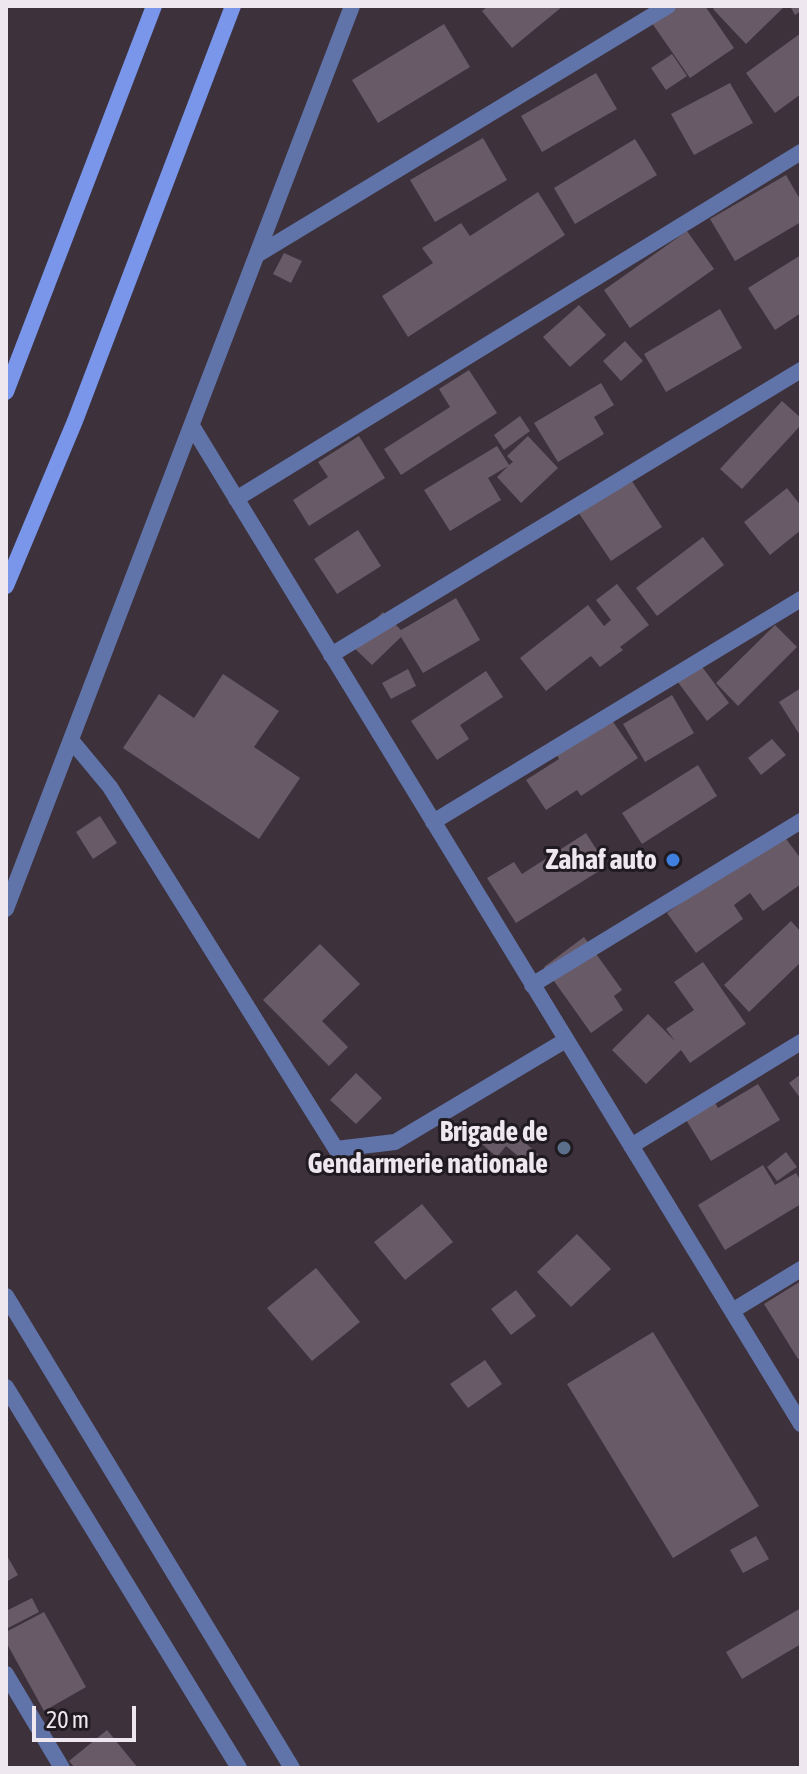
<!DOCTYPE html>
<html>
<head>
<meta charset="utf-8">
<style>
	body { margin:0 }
	#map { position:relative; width:807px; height:1774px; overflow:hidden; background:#3d313c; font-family:"Asap Condensed",sans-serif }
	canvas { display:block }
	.frame { position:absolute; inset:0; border:8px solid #efe7ef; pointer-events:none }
	.scale { position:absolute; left:32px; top:1706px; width:104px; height:36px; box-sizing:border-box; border:4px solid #efe7ef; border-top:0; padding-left:10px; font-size:24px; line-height:28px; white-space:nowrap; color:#efe7ef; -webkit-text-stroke:6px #201b20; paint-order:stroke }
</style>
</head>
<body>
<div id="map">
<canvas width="807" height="1774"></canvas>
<div class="frame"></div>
<div class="scale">20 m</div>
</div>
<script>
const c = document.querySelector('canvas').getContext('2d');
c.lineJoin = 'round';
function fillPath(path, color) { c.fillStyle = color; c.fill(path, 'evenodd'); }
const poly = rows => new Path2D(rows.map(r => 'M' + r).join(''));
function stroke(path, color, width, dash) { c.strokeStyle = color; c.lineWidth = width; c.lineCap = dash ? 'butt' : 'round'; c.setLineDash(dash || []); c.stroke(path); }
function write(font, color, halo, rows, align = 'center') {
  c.font = font + ' "Asap Condensed",sans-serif'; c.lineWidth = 6; c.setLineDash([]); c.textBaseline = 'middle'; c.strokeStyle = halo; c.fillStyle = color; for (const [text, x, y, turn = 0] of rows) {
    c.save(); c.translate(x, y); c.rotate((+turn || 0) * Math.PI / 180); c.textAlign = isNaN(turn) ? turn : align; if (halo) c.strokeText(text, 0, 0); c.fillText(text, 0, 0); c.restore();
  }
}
fillPath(poly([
	[488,6,563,6,512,48,482,11],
	[655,6,705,6,734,48,690,78,645,13],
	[716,6,785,6,746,44,713,9],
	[790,6,801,6,801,11,795,15],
	[444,24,470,67,378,123,352,80],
	[801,33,801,94,775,113,746,73],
	[672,54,687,76,666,90,651,68],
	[596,73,617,109,542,152,521,116],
	[730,83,753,123,694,155,671,114],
	[483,138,507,180,435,222,410,180],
	[635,139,657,175,575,224,554,188],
	[786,175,801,201,801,222,735,261,710,219],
	[538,192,565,235,408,337,382,296,433,263,422,248,461,223,470,236],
	[687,231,714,269,630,328,604,290],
	[284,253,302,261,291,283,273,274],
	[801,255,801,313,775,330,748,288],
	[579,305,606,335,570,367,543,337],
	[720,309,742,348,666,392,644,354],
	[625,341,643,361,621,381,603,361],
	[469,370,497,413,401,475,384,449,450,407,439,389],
	[601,383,614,405,594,417,604,434,558,462,534,423],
	[782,401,801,418,801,425,742,489,720,469],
	[520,416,530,431,504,450,494,435],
	[359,436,385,478,309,526,293,500,328,477,318,462],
	[528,436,558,468,521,503,497,477,508,466,488,478,501,500,450,531,424,490,497,446,509,465,513,462,507,456],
	[626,472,662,527,611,561,574,506],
	[787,488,801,506,801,530,770,555,744,522],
	[358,530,381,566,337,594,314,559],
	[703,537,724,565,657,616,636,588],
	[617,584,649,625,620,647,623,650,600,667,591,656,546,691,520,658,588,605,604,626,611,620,596,600],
	[456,598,480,640,423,673,401,637,372,665,350,644,383,612,401,630],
	[775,625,797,647,738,706,716,683],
	[694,656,729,703,707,721,671,673],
	[408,669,416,686,391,699,382,683],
	[486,671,503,697,460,725,469,739,437,760,411,721],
	[223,674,279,711,254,747,300,778,259,839,123,748,159,694,194,718],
	[801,688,801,737,779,702],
	[672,695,694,733,645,762,623,724],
	[607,713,638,758,581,796,577,790,546,810,526,780,559,759,553,749],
	[772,739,786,755,761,775,748,758],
	[698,765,717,796,642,844,622,813],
	[100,816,117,843,93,859,76,832],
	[781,832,801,859,801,884,763,911,750,893,734,905,743,919,696,953,667,913],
	[586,833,607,866,516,923,487,878,514,862,522,874],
	[791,921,801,932,801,962,749,1012,724,985],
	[584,937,622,990,614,996,623,1010,591,1033,544,967],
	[320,944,360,984,322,1021,348,1047,329,1066,263,1000],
	[703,962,746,1024,690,1063,681,1050,646,1084,612,1050,648,1014,675,1041,666,1029,694,1010,674,982],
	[356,1073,382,1098,356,1124,330,1100],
	[801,1074,801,1099,789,1083],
	[758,1084,780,1120,711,1161,685,1118,714,1101,718,1108],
	[501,1122,538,1154,529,1165,506,1146,497,1157,482,1144],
	[786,1152,797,1167,777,1181,767,1167],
	[763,1165,775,1185,796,1173,801,1181,801,1204,725,1250,698,1205],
	[422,1204,453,1242,405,1280,374,1242],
	[577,1234,611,1269,571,1307,537,1272],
	[316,1268,360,1322,312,1361,267,1308],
	[801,1281,801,1357,798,1359,764,1304],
	[516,1290,536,1316,511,1335,491,1309],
	[653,1332,759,1506,673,1558,567,1384],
	[485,1360,502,1384,468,1408,450,1384],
	[756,1536,769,1559,743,1573,730,1550],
	[6,1554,18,1575,6,1582],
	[32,1598,39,1612,6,1629,6,1611],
	[801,1608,801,1644,742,1679,726,1652],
	[44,1612,86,1687,44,1711,6,1642,6,1632],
	[107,1730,138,1768,75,1768,69,1761]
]), '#685b67');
stroke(poly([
	[257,255,668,6],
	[192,426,801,1424],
	[236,499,801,152],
	[331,655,801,370],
	[71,740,110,787,336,1149,395,1142,566,1040],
	[433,822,801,599],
	[6,909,352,6],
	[532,985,801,821],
	[631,1146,801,1042],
	[6,1296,292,1768],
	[732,1311,801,1269],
	[6,1387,239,1768],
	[6,1674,62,1768]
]), '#6174a9', 16);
stroke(poly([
	[6,392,154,6],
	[6,586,75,421,233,6]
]), '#7996ea', 16);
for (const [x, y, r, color] of [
	[673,860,8,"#3f7fe0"],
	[564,1148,8,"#5c6f8a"]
]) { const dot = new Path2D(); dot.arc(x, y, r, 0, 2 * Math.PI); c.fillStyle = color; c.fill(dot); stroke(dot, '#201b20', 3); }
write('bold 28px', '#efe7ef', '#201b20', [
	["Zahaf auto",657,860],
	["Brigade de",548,1132],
	["Gendarmerie nationale",548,1164]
], 'right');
</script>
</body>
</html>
